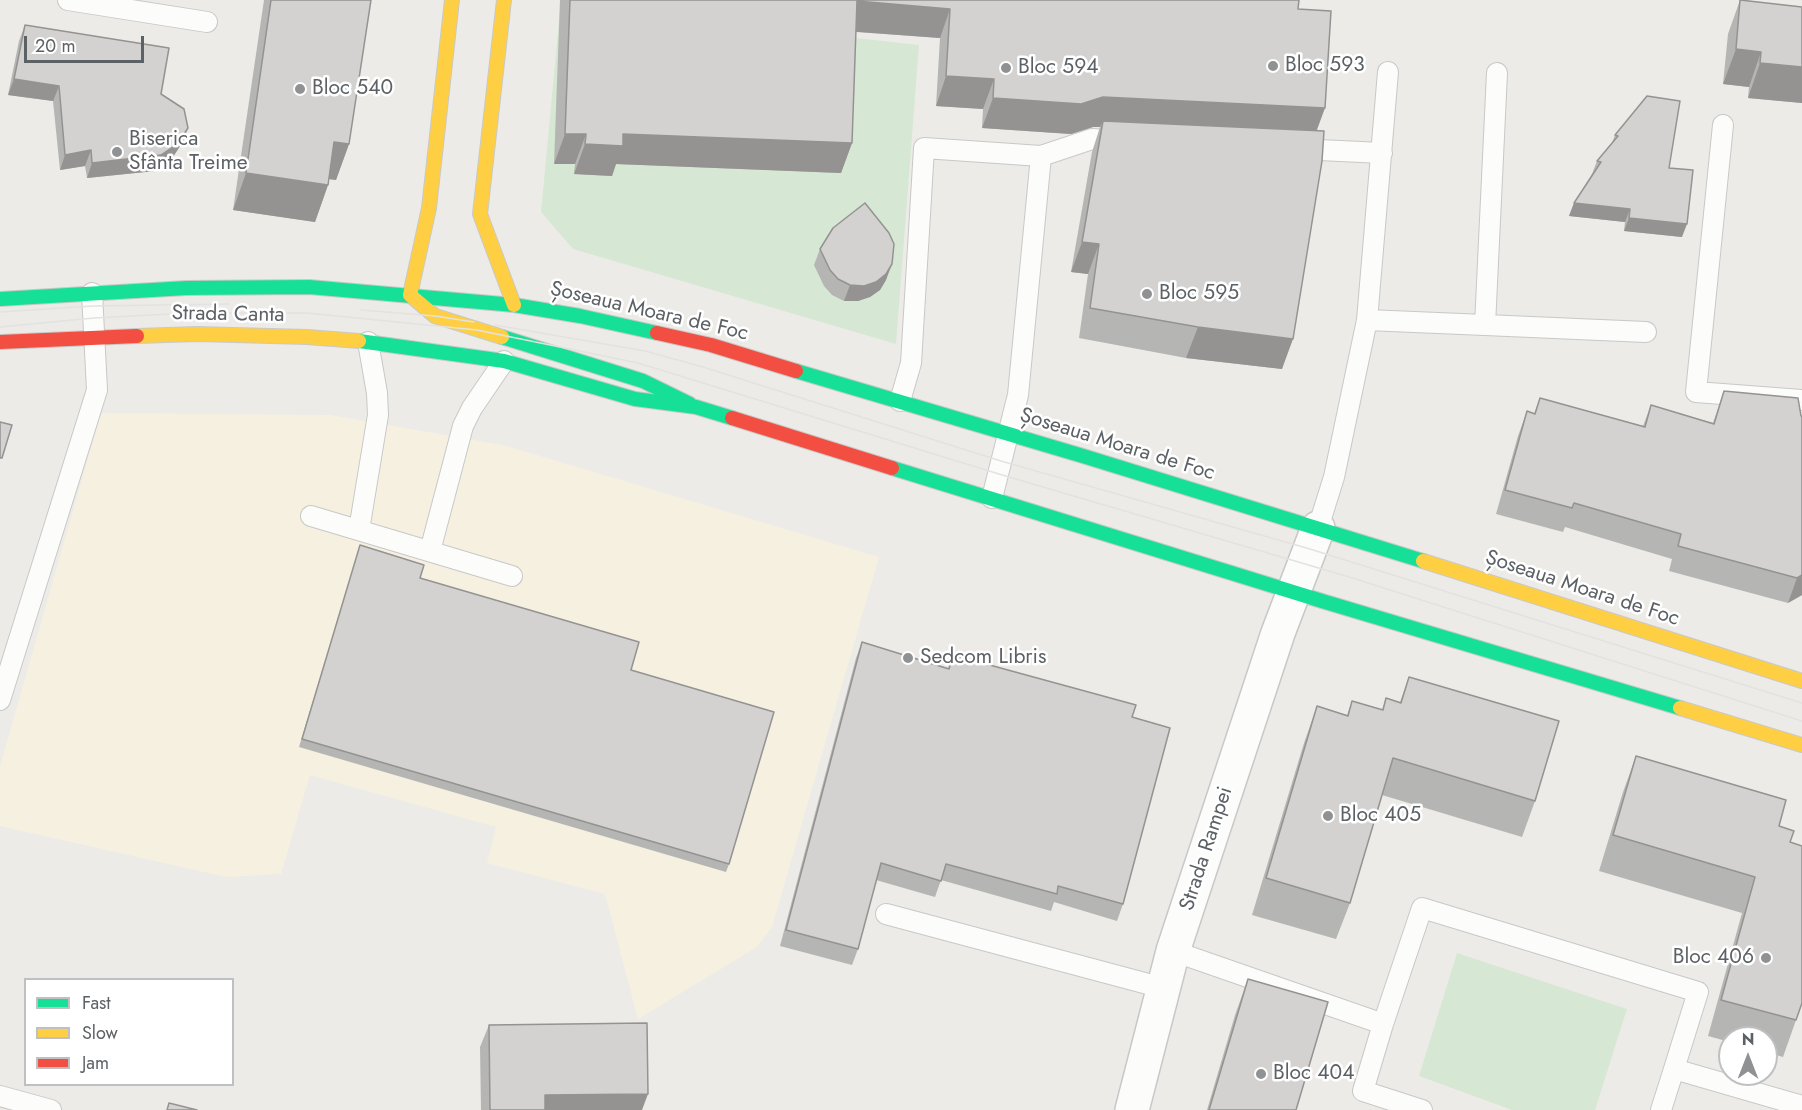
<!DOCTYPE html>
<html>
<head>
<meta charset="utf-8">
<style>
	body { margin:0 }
	#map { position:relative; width:1802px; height:1110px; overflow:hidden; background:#edebe7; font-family:Jost,sans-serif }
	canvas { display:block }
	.legend { position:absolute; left:24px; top:978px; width:210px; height:108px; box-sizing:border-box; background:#fff; border:2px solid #bec0c1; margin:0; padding:8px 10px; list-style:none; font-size:18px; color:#5c6165 }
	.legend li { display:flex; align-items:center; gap:12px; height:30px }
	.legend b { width:30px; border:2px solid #bec0c1 }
	.north { position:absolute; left:1718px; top:1026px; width:60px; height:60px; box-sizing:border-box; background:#fff; border:2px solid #bec0c1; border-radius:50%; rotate:0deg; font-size:16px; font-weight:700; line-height:24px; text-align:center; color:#5c6165 }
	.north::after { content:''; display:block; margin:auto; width:21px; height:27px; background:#8f9192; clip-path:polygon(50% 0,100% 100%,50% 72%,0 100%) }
	.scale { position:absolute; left:24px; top:36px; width:120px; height:27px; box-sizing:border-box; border:3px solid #5c6165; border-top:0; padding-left:8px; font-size:18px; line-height:21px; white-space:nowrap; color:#5c6165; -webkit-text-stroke:4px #fff; paint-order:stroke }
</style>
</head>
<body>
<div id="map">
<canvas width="1802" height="1110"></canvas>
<ul class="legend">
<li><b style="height:8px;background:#16e098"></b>Fast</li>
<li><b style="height:8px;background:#ffcf43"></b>Slow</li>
<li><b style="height:8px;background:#f24e42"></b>Jam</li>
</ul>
<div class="north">N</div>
<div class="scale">20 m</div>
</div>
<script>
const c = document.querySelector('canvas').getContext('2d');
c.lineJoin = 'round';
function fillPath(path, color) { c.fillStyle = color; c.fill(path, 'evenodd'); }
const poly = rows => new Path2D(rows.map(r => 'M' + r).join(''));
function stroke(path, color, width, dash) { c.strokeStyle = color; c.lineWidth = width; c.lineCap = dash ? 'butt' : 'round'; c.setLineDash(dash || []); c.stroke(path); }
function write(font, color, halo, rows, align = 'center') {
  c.font = font + ' Jost,sans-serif'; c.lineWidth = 5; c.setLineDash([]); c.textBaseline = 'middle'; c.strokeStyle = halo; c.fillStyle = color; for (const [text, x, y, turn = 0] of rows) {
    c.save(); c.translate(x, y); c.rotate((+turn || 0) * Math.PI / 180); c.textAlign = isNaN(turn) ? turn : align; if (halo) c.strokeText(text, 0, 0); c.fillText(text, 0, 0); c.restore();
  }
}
fillPath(poly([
	[101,413,330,415,503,445,879,557,772,927,757,947,638,1019,605,894,487,863,496,827,310,775,281,874,226,877,0,826,0,766]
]), '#f6f0e0');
fillPath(poly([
	[561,0,696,0,802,32,919,45,896,344,573,249,541,212],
	[1457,953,1627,1009,1595,1110,1512,1110,1419,1076]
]), '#d6e8d3');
const lane = poly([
	[68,0,207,22],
	[1723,125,1696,392,1802,400],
	[1298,149,1382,153],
	[1367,320,1485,325,1497,73],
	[1485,325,1646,332],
	[900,401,911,363,924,148,1041,156],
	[992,498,1018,395,1041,156,1092,139,1122,141],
	[311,516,512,576],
	[1318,528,1334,477,1367,320,1388,72],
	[359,530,378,415,377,393,368,342],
	[430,551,463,426,472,408,504,361],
	[0,700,97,390,92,293],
	[886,914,1163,988],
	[1173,951,1383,1024,1363,1091,1422,1110],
	[1383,1024,1422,908,1698,992,1674,1069],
	[0,1096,51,1110],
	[1661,1110,1674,1069,1802,1106]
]);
const street = poly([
	[1132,1110,1173,951,1278,633,1318,528]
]);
const fast = poly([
	[0,299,186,288,309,287,514,305,580,316,657,333],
	[502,337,643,381,690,404],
	[359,341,504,361,635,399,696,407,732,418],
	[796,371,1083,456,1423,561],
	[892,468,1322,601,1680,708]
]);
const slow = poly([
	[452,0,429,208,410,295,435,316,502,337],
	[504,0,480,214,514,305],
	[137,336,197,334,307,337,359,341],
	[1423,561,1802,681],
	[1680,708,1802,745]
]);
const jam = poly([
	[657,333,711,345,796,371],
	[0,342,137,336],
	[732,418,892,468]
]);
stroke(lane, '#c8c8c8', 22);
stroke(street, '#c8c8c8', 36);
stroke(fast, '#c9c9c9', 16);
stroke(slow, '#c9c9c9', 16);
stroke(jam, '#c9c9c9', 16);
stroke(lane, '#fcfcfb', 20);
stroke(street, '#fcfcfb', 33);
stroke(fast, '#16e098', 14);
stroke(slow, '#ffcf43', 14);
stroke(jam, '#f24e42', 14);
stroke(poly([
	[361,310,435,316,474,322],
	[0,312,93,306,229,304],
	[495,325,645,351,703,367,1001,461,1310,549,1802,703],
	[0,327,94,318,189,313,307,313,477,330,638,363,999,474,1346,576,1802,721]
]), '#e3e2e2', 1.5);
fillPath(poly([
	[264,0,371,0,349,144,336,180,329,179,328,185,315,222,233,210],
	[560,0,1299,0,1298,9,1317,131,1282,369,1186,358,1079,338,1088,274,1071,272,1092,152,1100,127,1093,127,1071,134,982,128,983,109,936,106,940,38,856,32,852,143,841,173,616,164,612,176,574,174,575,164,554,164],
	[1740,0,1802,7,1802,103,1748,98,1749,87,1723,84,1728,34],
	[25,25,161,94,188,128,182,143,171,160,155,171,87,178,85,166,60,170,53,101,8,95,19,41],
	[1647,96,1669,168,1682,237,1624,231,1625,222,1569,216,1574,203,1592,174,1597,161,1612,143,1615,135],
	[820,249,886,280,880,290,870,297,858,301,844,301,832,295,824,286,814,265],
	[1724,391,1798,398,1802,595,1788,603,1669,571,1672,559,1565,527,1563,532,1496,514,1518,436,1527,411,1534,414,1540,398,1643,426,1651,405,1713,423],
	[360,545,420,578,631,670,729,864,726,872,299,747],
	[862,642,948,668,953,655,1132,717,1123,904,1117,921,1054,902,1051,911,941,880,935,897,876,880,858,949,852,965,780,946,856,658],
	[1409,677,1535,801,1522,837,1382,795,1350,903,1336,939,1252,915,1304,743,1317,706,1347,715,1352,701,1382,710,1386,698,1400,702],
	[1636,756,1779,826,1790,842,1802,1003,1783,1057,1766,1052,1766,1038,1730,1038,1730,1042,1708,1036,1742,913,1599,871,1623,792],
	[1248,979,1296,1110,1207,1110,1235,1015],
	[489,1025,642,1110,481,1110,480,1047]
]), '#b5b5b3');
fillPath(poly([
	[857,1,950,9,940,38,846,31],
	[1736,49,1761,52,1749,87,1723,84],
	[1760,63,1802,67,1802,103,1748,98],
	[946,76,994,79,983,109,936,106],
	[14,79,59,86,53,101,8,95],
	[1103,97,1325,108,1314,138,1103,121,1100,127,1093,127,1071,134,982,128,993,98],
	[188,128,182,143,171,160,155,171,87,178,92,163],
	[565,134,586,134,575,164,554,164],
	[623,134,852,143,841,173,616,164,612,176,574,174,585,144],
	[334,142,349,144,336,180,321,178],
	[91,150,85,166,60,170,65,155],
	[246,173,328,185,315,222,233,210],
	[1574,203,1630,209,1625,222,1569,216],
	[1629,218,1687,224,1682,237,1624,231],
	[1082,242,1099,244,1088,274,1071,272],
	[892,264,886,280,880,290,870,297,858,301,844,301,850,285],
	[1198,327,1293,339,1282,369,1186,358],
	[1802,575,1802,595,1788,603,1797,578],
	[648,1094,642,1110,540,1110,545,1095]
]), '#949392');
const building = poly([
	[271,0,371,0,349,144,334,142,328,185,246,173,271,0],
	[570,0,1299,0,1298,9,1331,11,1325,108,1103,97,1081,104,993,98,994,79,946,76,950,9,857,1,852,143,623,134,623,146,585,144,586,134,565,134,570,0],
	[1740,0,1802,7,1802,67,1760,63,1761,52,1736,49,1740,0],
	[25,25,169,48,161,94,184,109,188,128,177,144,161,155,92,163,91,150,65,155,59,86,14,79,25,25],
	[1647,96,1680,101,1669,168,1693,170,1687,224,1629,218,1630,209,1574,203,1601,162,1597,161,1618,136,1615,135,1647,96],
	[1103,121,1324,131,1322,161,1293,339,1198,327,1090,308,1099,244,1082,242,1103,121],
	[865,203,889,233,894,244,892,264,886,274,876,282,864,286,850,285,838,279,830,270,820,249,833,228,865,203],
	[1724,391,1798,398,1801,416,1802,416,1802,575,1797,578,1678,546,1681,534,1574,503,1572,508,1505,490,1527,411,1535,414,1540,398,1645,427,1651,405,1714,424,1724,391],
	[0,422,12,425,2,458,0,458,0,422],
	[360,545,424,565,420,578,639,642,631,670,774,712,729,864,302,739,360,545],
	[862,642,949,669,953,655,1136,705,1132,717,1170,728,1123,904,1058,886,1057,894,946,864,941,881,881,863,858,949,786,930,862,642],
	[1409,677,1559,721,1535,801,1393,758,1350,903,1266,878,1317,706,1348,716,1352,701,1383,710,1386,698,1401,703,1409,677],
	[1636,756,1786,800,1779,826,1794,831,1790,842,1802,846,1802,1003,1796,1020,1721,1000,1755,877,1613,835,1636,756],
	[1248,979,1328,1002,1296,1110,1209,1110,1248,979],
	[647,1023,648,1094,545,1095,545,1110,490,1110,489,1025,647,1023],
	[169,1103,197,1110,167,1110,169,1103]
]);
fillPath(building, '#d3d2d0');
stroke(building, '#949392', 1.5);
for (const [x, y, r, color] of [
	[1273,66,6,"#8f9192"],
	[1006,68,6,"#8f9192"],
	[300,89,6,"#8f9192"],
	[117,152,6,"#8f9192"],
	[1147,294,6,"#8f9192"],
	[908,658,6,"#8f9192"],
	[1328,816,6,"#8f9192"],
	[1766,958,6,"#8f9192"],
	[1261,1074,6,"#8f9192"]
]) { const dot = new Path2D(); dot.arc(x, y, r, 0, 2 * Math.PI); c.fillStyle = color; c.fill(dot); stroke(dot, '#fff', 2); }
write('21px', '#5c6165', '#fff', [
	["Bloc 593",1285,66],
	["Bloc 594",1018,68],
	["Bloc 540",312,89],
	["Biserica",129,140],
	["Sfânta Treime",129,164],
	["Bloc 595",1159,294],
	["Sedcom Libris",920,658],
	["Bloc 405",1340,816],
	["Bloc 406",1754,958,"right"],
	["Bloc 404",1273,1074]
], 'left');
write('21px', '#5c6165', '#fff', [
	["Șoseaua Moara de Foc",649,312,13],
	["Strada Canta",228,315,1],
	["Șoseaua Moara de Foc",1117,445,17],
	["Șoseaua Moara de Foc",1582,589,18],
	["Strada Rampei",1207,849,-72]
]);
</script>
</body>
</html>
